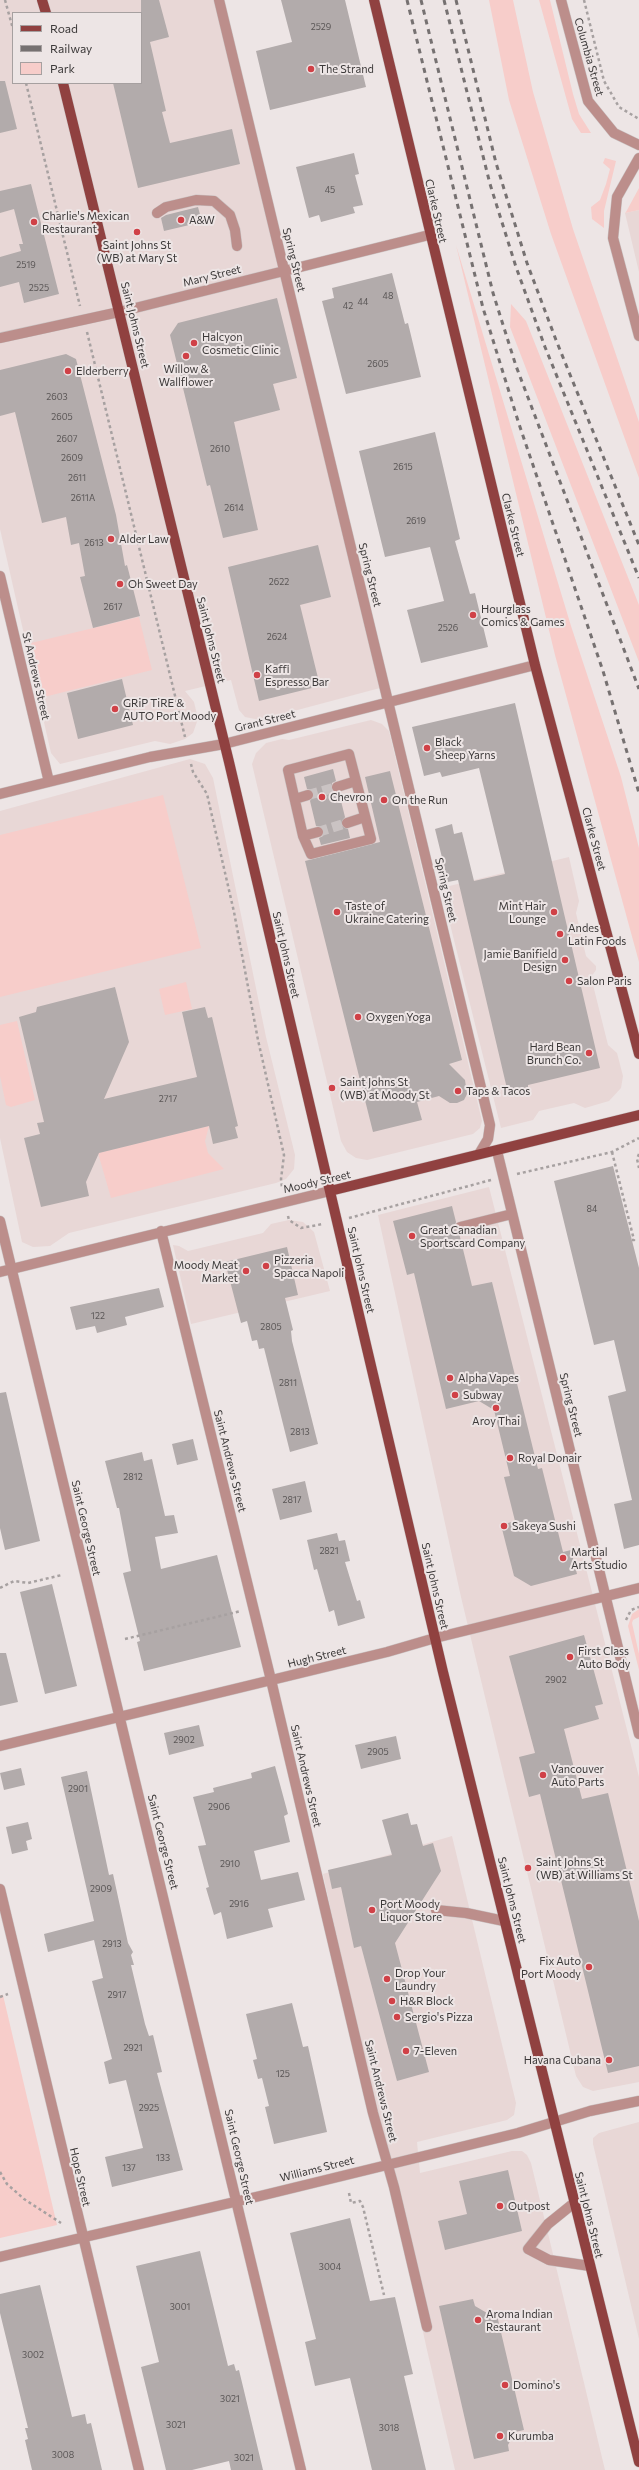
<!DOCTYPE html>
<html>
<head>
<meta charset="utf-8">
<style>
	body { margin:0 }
	#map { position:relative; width:639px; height:2470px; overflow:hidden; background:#ede5e5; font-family:Commissioner,sans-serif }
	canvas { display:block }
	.legend { position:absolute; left:12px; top:12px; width:130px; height:72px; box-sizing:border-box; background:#ede5e5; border:1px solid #a6a0a0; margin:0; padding:5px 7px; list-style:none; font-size:12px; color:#3c3939 }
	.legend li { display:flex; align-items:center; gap:8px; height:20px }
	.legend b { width:20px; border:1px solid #a6a0a0 }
</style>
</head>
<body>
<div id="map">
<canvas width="639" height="2470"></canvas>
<ul class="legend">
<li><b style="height:5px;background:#904140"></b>Road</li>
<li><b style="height:5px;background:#767171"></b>Railway</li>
<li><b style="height:11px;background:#f7cdca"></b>Park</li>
</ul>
</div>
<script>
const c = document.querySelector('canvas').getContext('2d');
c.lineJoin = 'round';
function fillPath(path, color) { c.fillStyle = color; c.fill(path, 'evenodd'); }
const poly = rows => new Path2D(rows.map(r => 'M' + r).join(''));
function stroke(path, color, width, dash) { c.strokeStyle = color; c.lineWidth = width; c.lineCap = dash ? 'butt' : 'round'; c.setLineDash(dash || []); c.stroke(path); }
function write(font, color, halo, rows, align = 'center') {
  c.font = font + ' Commissioner,sans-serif'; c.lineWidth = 4; c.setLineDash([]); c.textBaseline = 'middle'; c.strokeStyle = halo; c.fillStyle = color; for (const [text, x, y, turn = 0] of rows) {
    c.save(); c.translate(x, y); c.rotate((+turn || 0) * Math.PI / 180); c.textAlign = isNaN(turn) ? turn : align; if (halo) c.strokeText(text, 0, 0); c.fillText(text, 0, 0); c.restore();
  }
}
fillPath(poly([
	[0,0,218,0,380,688,260,720,245,717,239,710,231,680,185,691,194,702,198,719,193,733,185,739,170,744,155,741,60,764,51,753,0,529],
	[13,13,141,13,141,83,13,83],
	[639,210,639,272,625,213],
	[371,720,382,724,389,731,482,1121,480,1128,473,1134,367,1160,356,1158,347,1152,341,1141,252,764,256,753,266,743,282,739,289,740],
	[190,759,205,764,213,778,266,1037,295,1155,294,1169,286,1179,276,1183,69,1233,50,1246,33,1247,22,1242,0,1138,0,811],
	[569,857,579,901,576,913,586,956,596,966,596,970,591,977,608,1045,617,1053,623,1076,621,1088,609,1101,585,1108,574,1103,539,1111,533,1120,501,1128,441,888],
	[489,1187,639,1777,639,2082,593,2091,583,2087,576,2076,461,1597,378,1215],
	[289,1220,303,1222,314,1232,330,1291,191,1324,173,1245,179,1246,188,1251,263,1233,271,1224],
	[452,1836,516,2103,514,2115,507,2120,417,2142,420,2173,512,2151,522,2151,527,2155,531,2163,605,2470,455,2470,427,2350,323,1874],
	[639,2122,639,2339,593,2144,593,2138,599,2133]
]), '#e8d7d6');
fillPath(poly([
	[489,0,513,0,533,92,573,229,639,422,639,478,551,234,509,100],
	[539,0,550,0,573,94,579,114,591,133,581,133,572,119],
	[605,158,616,161,604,211,604,228,592,219,591,207,600,200,606,184,610,169,603,163],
	[639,188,639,210,625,213,626,212],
	[456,245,571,626,621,777,639,848,639,962,555,655],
	[511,304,526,321,639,605,639,662,510,327],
	[139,617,152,670,44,697,31,643],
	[163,795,201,948,0,997,0,835],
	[186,982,192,1009,165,1015,159,989],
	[17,1021,35,1100,11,1107,6,1105,0,1076,0,1025],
	[209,1126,205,1141,208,1153,224,1169,111,1198,98,1153],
	[639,1609,639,1617,633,1620,632,1623,639,1654,639,1670,628,1626,632,1614],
	[0,1995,3,1995,57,2225,0,2238]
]), '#f7cdca');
fillPath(poly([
	[141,0,159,0,169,37,150,42,166,111,162,112,170,143,232,129,240,164,138,188,113,83,141,83],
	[281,0,345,0,366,87,270,110,256,51,292,42],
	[0,81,5,81,17,129,0,133],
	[354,153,359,174,355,175,363,205,353,207,355,213,321,222,319,215,309,218,296,167],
	[31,184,59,294,24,303,19,282,0,287,0,257,21,251,19,244,23,244,14,209,0,213,0,191],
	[198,207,202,222,164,231,161,218,166,215],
	[392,273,405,324,408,323,421,377,346,394,322,301,334,298,332,288],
	[277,298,297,378,273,384,280,410,234,422,258,530,223,538,210,485,207,486,170,335,178,323],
	[66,354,76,359,116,515,125,566,127,565,140,616,93,628,80,577,85,576,79,543,71,545,66,517,42,523,15,412,0,416,0,370],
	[435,432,460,539,455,541,470,594,475,593,488,647,421,663,407,610,444,601,430,547,385,557,359,451],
	[318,545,331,597,300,605,320,686,259,701,228,567],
	[122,679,133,725,78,739,67,693],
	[515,703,600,1068,528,1085,528,1087,508,1093,458,880,448,882,435,829,452,824,454,834,462,832,474,881,505,874,479,768,442,777,440,772,424,776,412,727],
	[333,769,336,781,332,783,331,789,333,792,339,793,345,817,341,825,348,829,350,838,321,845,319,838,323,836,324,831,322,827,316,826,310,801,314,793,312,790,307,789,304,777],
	[390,771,462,1060,449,1064,465,1080,467,1094,464,1100,457,1103,450,1103,439,1096,417,1102,422,1120,373,1132,305,861,380,842,365,777],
	[115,987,129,1042,104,1099,197,1077,182,1012,205,1007,208,1018,212,1017,238,1126,235,1127,238,1138,213,1144,209,1126,99,1153,86,1182,89,1196,41,1207,24,1138,40,1134,37,1123,44,1122,19,1017,36,1012,37,1007],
	[613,1166,639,1268,639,1545,624,1549,614,1504,632,1500,608,1396,626,1391,614,1340,594,1345,554,1181],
	[452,1206,456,1222,454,1229,459,1233,472,1286,492,1282,538,1469,542,1468,563,1552,571,1550,577,1574,531,1586,514,1576,501,1525,515,1521,504,1477,510,1476,494,1410,479,1401,446,1409,414,1273,407,1275,393,1221],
	[287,1247,298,1295,285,1298,293,1330,291,1331,292,1341,318,1444,290,1452,264,1348,259,1349,257,1340,252,1341,247,1321,241,1323,225,1262],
	[159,1288,164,1307,125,1317,127,1325,97,1333,95,1326,76,1330,70,1307],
	[6,1392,40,1541,5,1550,0,1528,0,1393],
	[193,1439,198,1460,177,1465,172,1444],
	[142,1452,144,1461,152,1459,165,1516,174,1515,178,1533,155,1537,161,1569,217,1555,241,1647,144,1671,137,1642,140,1641,123,1573,131,1571,119,1508,117,1508,105,1461],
	[305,1481,312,1512,280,1520,272,1489],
	[337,1533,339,1541,345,1540,350,1561,345,1562,357,1601,360,1600,365,1618,338,1626,334,1610,329,1612,317,1569,314,1570,307,1540],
	[52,1584,77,1686,45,1694,20,1592],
	[584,1635,603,1704,595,1706,599,1719,564,1729,582,1799,608,1793,639,1921,639,2066,608,2073,540,1794,529,1797,519,1757,535,1753,509,1656],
	[0,1653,6,1653,18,1702,0,1706],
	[199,1725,204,1746,169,1755,164,1733],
	[396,1736,401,1759,361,1769,355,1745],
	[275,1766,288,1814,284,1816,290,1842,254,1851,261,1880,298,1872,305,1900,268,1909,273,1927,227,1939,221,1912,214,1915,206,1888,209,1887,198,1846,206,1845,193,1797,214,1792,213,1788,252,1778,251,1773],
	[21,1768,25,1785,4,1790,0,1773],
	[87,1771,109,1875,113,1874,128,1943,133,1952,131,1955,134,1965,131,1965,145,2024,149,2036,153,2035,162,2072,157,2073,183,2170,112,2187,105,2157,143,2148,126,2080,109,2084,104,2062,112,2059,92,1981,103,1978,94,1940,48,1952,44,1934,94,1921,61,1777],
	[408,1813,411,1825,417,1824,423,1846,433,1843,441,1871,395,1943,429,2072,397,2081,361,1946,354,1948,341,1887,332,1889,328,1870,392,1855,382,1820],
	[28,1822,32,1839,26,1841,28,1850,12,1854,6,1827],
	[292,2003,303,2047,308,2046,327,2132,274,2144,265,2107,269,2106,262,2078,258,2079,253,2060,257,2059,246,2014],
	[508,2170,522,2231,445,2250,438,2221,467,2214,459,2181],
	[350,2218,370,2301,395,2297,413,2374,404,2376,426,2470,372,2470,350,2378,315,2386,305,2342,316,2339,290,2233],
	[200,2251,228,2366,234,2364,236,2371,239,2370,263,2470,231,2470,229,2461,192,2470,166,2470,141,2367,159,2362,136,2266],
	[40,2285,72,2417,85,2414,87,2424,91,2423,102,2470,32,2470,25,2440,28,2439,25,2428,28,2428,0,2313,0,2294],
	[473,2299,475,2306,487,2313,496,2311,524,2430,515,2432,508,2445,509,2451,474,2459,439,2306]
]), '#b2abab');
stroke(poly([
	[308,795,337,787],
	[318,832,347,823]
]), '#cac3c3', 10, [10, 5]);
const minor = poly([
	[219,0,490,1125,488,1139,479,1154],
	[561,0,588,101,614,133,639,145],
	[639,158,617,197,613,238,639,336],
	[157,213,166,207,196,200,214,201,230,215,235,230,237,246],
	[0,338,119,312,429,235],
	[0,576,49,782],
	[349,754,371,839,311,854,303,836,288,770,349,754],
	[337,787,356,781],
	[0,794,150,757,224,744,535,665],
	[295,799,308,795],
	[347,823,365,817],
	[303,836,318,832],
	[497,1151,639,1734],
	[0,1221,301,2470],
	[460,1227,512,1214],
	[161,1231,271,1680,373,2113,394,2187,427,2327],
	[0,1272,330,1191],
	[0,1746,387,1652,435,1638,639,1588],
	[0,1889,139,2470],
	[436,1910,466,1913,504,1921],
	[574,2203,548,2224,528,2249,549,2260,590,2266],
	[0,2257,260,2196,518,2133,590,2111,639,2101]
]);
const major = poly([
	[42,0,46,13],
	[374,0,535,665,639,1054],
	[63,83,229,762,443,1672,639,2462],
	[330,1191,639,1115]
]);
stroke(minor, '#cac3c3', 11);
stroke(major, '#cac3c3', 11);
stroke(poly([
	[5,0,13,29],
	[584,0,604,81,619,107,639,119],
	[26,83,80,306],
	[87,332,185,737],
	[191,764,193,772,207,794,234,912,258,1040,284,1155,281,1179,282,1188],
	[612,1152,634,1240,632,1240],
	[639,1154,637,1159,639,1168],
	[517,1174,612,1152,639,1138],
	[288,1216,289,1220,301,1228,323,1224],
	[349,1218,491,1180],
	[0,1588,14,1581,28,1583,62,1575],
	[626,1620,631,1610,639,1607],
	[125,1639,241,1611],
	[0,1997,8,1994],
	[0,2172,7,2184,24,2199,61,2223],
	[349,2193,351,2203,360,2201,363,2207,384,2295]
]), '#a7a1a1', 2.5, [3, 3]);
stroke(minor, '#bc8e8b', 10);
stroke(major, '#904140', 10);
stroke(poly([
	[407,0,483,308,519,424,603,671,639,793],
	[421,0,493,293,516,366,639,689],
	[444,0,490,184,516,267,545,347,639,578],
	[456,0,496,163,527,263,556,340,639,545]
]), '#767171', 3, [5, 5]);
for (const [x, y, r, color] of [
	[311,69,4,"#d04147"],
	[181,220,4,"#d04147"],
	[34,222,4,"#d04147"],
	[137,232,4,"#d04147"],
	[194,343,4,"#d04147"],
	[186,356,4,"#d04147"],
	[68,371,4,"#d04147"],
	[111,539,4,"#d04147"],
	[120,584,4,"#d04147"],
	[473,615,4,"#d04147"],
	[257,675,4,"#d04147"],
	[115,709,4,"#d04147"],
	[427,748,4,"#d04147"],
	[322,797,4,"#d04147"],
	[384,800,4,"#d04147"],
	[337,912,4,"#d04147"],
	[554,912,4,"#d04147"],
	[560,934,4,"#d04147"],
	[565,960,4,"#d04147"],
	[569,981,4,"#d04147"],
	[358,1017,4,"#d04147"],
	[589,1053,4,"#d04147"],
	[332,1088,4,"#d04147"],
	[458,1091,4,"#d04147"],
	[412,1236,4,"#d04147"],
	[266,1266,4,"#d04147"],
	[246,1271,4,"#d04147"],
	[450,1378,4,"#d04147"],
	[455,1395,4,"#d04147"],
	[496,1408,4,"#d04147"],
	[510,1458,4,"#d04147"],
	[504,1526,4,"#d04147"],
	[563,1558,4,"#d04147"],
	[570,1657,4,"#d04147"],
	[543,1775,4,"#d04147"],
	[528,1868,4,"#d04147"],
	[372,1910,4,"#d04147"],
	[589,1967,4,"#d04147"],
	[387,1979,4,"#d04147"],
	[392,2001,4,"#d04147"],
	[397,2017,4,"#d04147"],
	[406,2051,4,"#d04147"],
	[609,2060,4,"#d04147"],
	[500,2206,4,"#d04147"],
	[478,2320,4,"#d04147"],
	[505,2385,4,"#d04147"],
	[500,2436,4,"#d04147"]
]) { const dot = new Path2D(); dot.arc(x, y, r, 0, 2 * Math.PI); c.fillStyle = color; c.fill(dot); stroke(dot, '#ede5e5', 1.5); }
write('9px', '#5a5656', null, [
	["2529",321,27],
	["45",330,190],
	["2519",26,265],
	["2525",39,288],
	["48",388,296],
	["44",363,302],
	["42",348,306],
	["2605",378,364],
	["2603",57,397],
	["2605",62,417],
	["2607",67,439],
	["2610",220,449],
	["2609",72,458],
	["2615",403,467],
	["2611",77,478],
	["2611A",83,498],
	["2614",234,508],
	["2619",416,521],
	["2613",94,543],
	["2622",279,582],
	["2617",113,607],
	["2526",448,628],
	["2624",277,637],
	["2717",168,1099],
	["84",592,1209],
	["122",98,1316],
	["2805",271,1327],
	["2811",288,1383],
	["2813",300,1432],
	["2812",133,1477],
	["2817",292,1500],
	["2821",329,1551],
	["2902",556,1680],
	["2902",184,1740],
	["2905",378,1752],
	["2901",78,1789],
	["2906",219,1807],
	["2910",230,1864],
	["2909",101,1889],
	["2916",239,1904],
	["2913",112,1944],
	["2917",117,1995],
	["2921",133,2048],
	["125",283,2074],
	["2925",149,2108],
	["133",163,2158],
	["137",129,2168],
	["3004",330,2267],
	["3001",180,2307],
	["3002",33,2355],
	["3021",230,2399],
	["3021",176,2425],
	["3018",389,2428],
	["3008",63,2455],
	["3021",244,2458]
]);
write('11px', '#3c3939', '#ede5e5', [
	["Columbia Street",589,57,74],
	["Clarke Street",436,211,77],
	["Spring Street",294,260,76],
	["Mary Street",212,276,-14],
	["Saint Johns Street",135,325,76],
	["Clarke Street",513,525,76],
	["Spring Street",370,575,76],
	["Saint Johns Street",211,640,76],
	["St Andrews Street",36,676,77],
	["Grant Street",265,721,-14],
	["Clarke Street",594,839,75],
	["Spring Street",446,890,77],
	["Saint Johns Street",286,955,77],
	["Moody Street",317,1182,-13],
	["Saint Johns Street",361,1270,77],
	["Spring Street",571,1405,76],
	["Saint Andrews Street",230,1461,76],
	["Saint George Street",86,1528,77],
	["Saint Johns Street",435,1586,77],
	["Hugh Street",317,1657,-14],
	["Saint Andrews Street",306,1776,77],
	["Saint George Street",163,1842,76],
	["Saint Johns Street",512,1900,76],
	["Saint Andrews Street",381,2091,76],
	["Saint George Street",239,2157,77],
	["Williams Street",317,2169,-14],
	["Hope Street",80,2177,77],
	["Saint Johns Street",589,2215,76]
]);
write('11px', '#3c3939', '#ede5e5', [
	["The Strand",319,69],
	["Charlie's Mexican",42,216],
	["Restaurant",42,229],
	["A&W",189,220],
	["Saint Johns St",137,245,"center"],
	["(WB) at Mary St",137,258,"center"],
	["Halcyon",202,337],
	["Cosmetic Clinic",202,350],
	["Willow &",186,369,"center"],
	["Wallflower",186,382,"center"],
	["Elderberry",76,371],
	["Alder Law",119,539],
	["Oh Sweet Day",128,584],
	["Hourglass",481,609],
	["Comics & Games",481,622],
	["Kaffi",265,669],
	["Espresso Bar",265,682],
	["GRiP TiRE &",123,703],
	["AUTO Port Moody",123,716],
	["Black",435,742],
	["Sheep Yarns",435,755],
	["Chevron",330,797],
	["On the Run",392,800],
	["Taste of",345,906],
	["Ukraine Catering",345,919],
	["Mint Hair",546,906,"right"],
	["Lounge",546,919,"right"],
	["Andes",568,928],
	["Latin Foods",568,941],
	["Jamie Banifield",557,954,"right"],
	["Design",557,967,"right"],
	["Salon Paris",577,981],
	["Oxygen Yoga",366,1017],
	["Hard Bean",581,1047,"right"],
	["Brunch Co.",581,1060,"right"],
	["Saint Johns St",340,1082],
	["(WB) at Moody St",340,1095],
	["Taps & Tacos",466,1091],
	["Great Canadian",420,1230],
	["Sportscard Company",420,1243],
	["Pizzeria",274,1260],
	["Spacca Napoli",274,1273],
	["Moody Meat",238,1265,"right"],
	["Market",238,1278,"right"],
	["Alpha Vapes",458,1378],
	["Subway",463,1395],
	["Aroy Thai",496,1421,"center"],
	["Royal Donair",518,1458],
	["Sakeya Sushi",512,1526],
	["Martial",571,1552],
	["Arts Studio",571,1565],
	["First Class",578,1651],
	["Auto Body",578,1664],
	["Vancouver",551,1769],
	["Auto Parts",551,1782],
	["Saint Johns St",536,1862],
	["(WB) at Williams St",536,1875],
	["Port Moody",380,1904],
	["Liquor Store",380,1917],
	["Fix Auto",581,1961,"right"],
	["Port Moody",581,1974,"right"],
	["Drop Your",395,1973],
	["Laundry",395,1986],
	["H&R Block",400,2001],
	["Sergio's Pizza",405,2017],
	["7-Eleven",414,2051],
	["Havana Cubana",601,2060,"right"],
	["Outpost",508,2206],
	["Aroma Indian",486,2314],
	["Restaurant",486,2327],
	["Domino's",513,2385],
	["Kurumba",508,2436]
], 'left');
</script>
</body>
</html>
